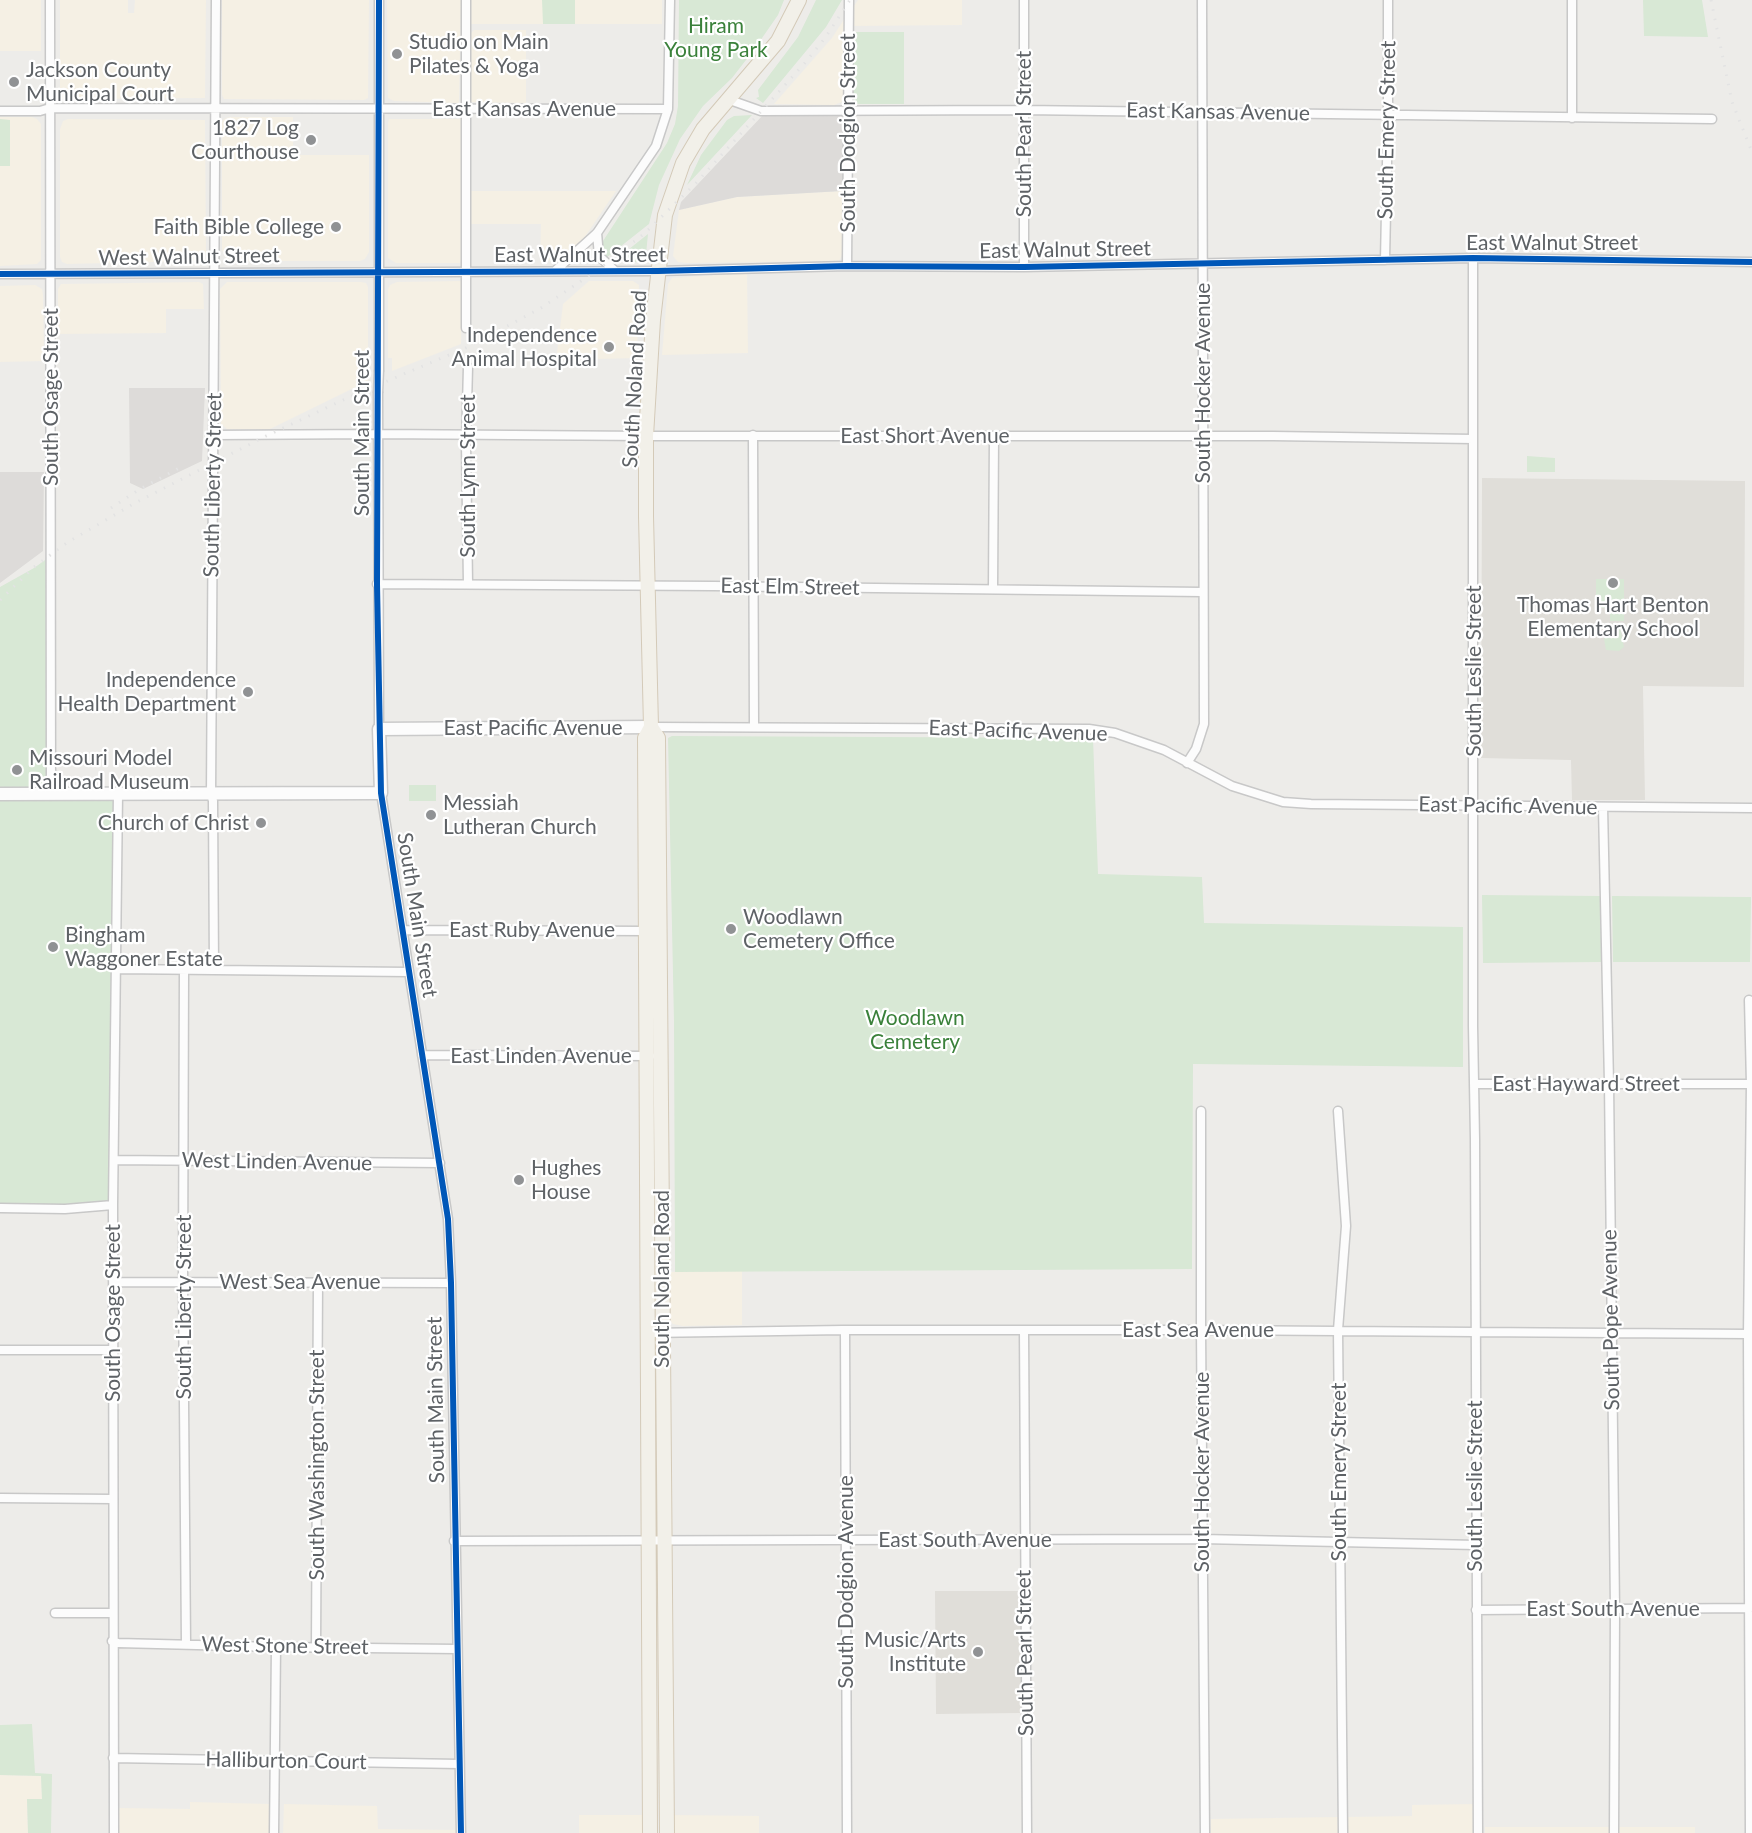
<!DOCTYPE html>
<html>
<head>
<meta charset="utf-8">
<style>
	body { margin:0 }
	canvas { display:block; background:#edece9 }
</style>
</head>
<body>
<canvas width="1752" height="1833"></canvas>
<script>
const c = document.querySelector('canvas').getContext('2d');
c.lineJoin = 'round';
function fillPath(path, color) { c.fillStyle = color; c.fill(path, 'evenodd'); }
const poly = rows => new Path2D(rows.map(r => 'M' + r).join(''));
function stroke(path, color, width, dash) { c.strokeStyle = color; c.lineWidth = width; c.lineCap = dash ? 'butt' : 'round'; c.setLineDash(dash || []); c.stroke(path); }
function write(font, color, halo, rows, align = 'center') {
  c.font = font + ' Lato,sans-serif'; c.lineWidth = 4.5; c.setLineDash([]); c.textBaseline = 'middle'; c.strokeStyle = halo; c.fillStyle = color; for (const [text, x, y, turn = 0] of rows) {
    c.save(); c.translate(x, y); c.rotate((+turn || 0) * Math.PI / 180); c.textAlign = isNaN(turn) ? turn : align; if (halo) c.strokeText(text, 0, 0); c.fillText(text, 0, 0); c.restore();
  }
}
fillPath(poly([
	[0,0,41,0,41,51,0,51],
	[60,0,128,0,128,13,134,13,135,0,206,0,205,98,62,99,60,96],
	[222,0,369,0,368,98,364,100,224,99,222,95],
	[387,0,461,0,459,103,394,101,388,98],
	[471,0,662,0,662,24,471,24],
	[858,0,962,0,962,25,852,26,852,9],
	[845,18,845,98,842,102,834,105,774,104,832,38],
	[474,30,526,30,526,103,471,102,471,33],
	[0,117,32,117,37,119,41,124,41,260,37,264,0,266],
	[229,117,293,117,293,155,369,155,369,252,365,259,360,261,232,261,225,257,222,250,222,122,224,119],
	[68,119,205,120,206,252,202,259,196,261,67,264,62,262,60,257,60,129,63,121],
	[389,119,461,119,463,259,460,263,396,263,388,258,388,122],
	[471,191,616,191,582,241,569,252,554,259,540,262,541,224,470,224],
	[842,191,842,255,839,261,687,263,678,262,673,256,679,210,737,197],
	[747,273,748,353,662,355,668,284,672,278],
	[462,281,461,344,392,371,392,358,388,358,388,289,390,285,397,282],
	[589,281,633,281,639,285,637,358,556,360,563,304],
	[199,282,203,284,204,309,166,309,166,333,58,334,58,289,61,284],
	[227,282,361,282,366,283,368,287,368,381,270,429,227,429,221,424,220,289],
	[35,285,42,289,43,295,44,361,0,362,0,286],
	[742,1271,742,1325,683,1326,673,1324,671,1322,670,1272],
	[0,1775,41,1776,42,1800,27,1800,28,1833,0,1833],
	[190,1802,270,1804,270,1833,119,1833,119,1808,190,1809],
	[284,1804,377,1806,378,1829,456,1830,456,1833,283,1833],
	[1475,1804,1475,1833,1346,1833,1346,1817,1412,1816,1412,1805],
	[579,1815,643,1815,643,1833,579,1833],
	[673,1815,759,1816,759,1833,673,1833],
	[1338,1817,1338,1833,1211,1833,1211,1819],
	[1485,1827,1610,1827,1610,1833,1485,1833],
	[1618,1827,1695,1827,1695,1833,1618,1833]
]), '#f5f0e4');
fillPath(poly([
	[763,115,843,116,845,119,842,191,737,197,679,210,681,202],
	[129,388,205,388,202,461,143,489,130,483],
	[0,472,44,472,43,551,0,583]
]), '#dddbd9');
fillPath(poly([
	[1482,478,1745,481,1744,687,1643,686,1645,800,1572,800,1571,760,1481,758],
	[935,1591,1020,1591,1021,1713,936,1714]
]), '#e0ded9');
fillPath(poly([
	[542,0,575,0,575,24,543,24],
	[679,0,784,0,778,15,753,51,732,78,703,106,680,139,659,185,649,224,606,258,603,255,603,241,667,143,675,124,678,106],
	[816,0,842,0,826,27,763,103,756,98,759,97,758,90,798,37],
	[1643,0,1702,0,1708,37,1644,36],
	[853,32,904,32,904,104,856,104,853,100],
	[752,115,687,185,701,155,727,120,734,116],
	[0,119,10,120,10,166,0,166],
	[648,234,646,254,642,259,636,262,614,261],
	[1527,456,1555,458,1555,472,1527,472],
	[52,555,51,793,118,794,113,1205,0,1208,0,587,34,568],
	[1596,579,1624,579,1624,621,1610,621,1610,608,1596,608],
	[1611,624,1614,624,1620,628,1624,647,1619,651,1606,650,1604,639,1607,629],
	[672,736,1093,738,1098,874,1202,877,1204,923,1463,927,1463,1067,1193,1064,1192,1269,675,1272,674,1022,668,738],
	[409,785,436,785,436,801,409,801],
	[1482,895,1603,896,1604,962,1483,963],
	[1612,896,1751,897,1750,962,1613,962],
	[32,1724,35,1773,52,1774,51,1833,28,1833,27,1799,42,1799,41,1776,0,1775,0,1725]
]), '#d8e8d5');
const street = poly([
	[50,0,51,794],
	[466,0,466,328],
	[1024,0,1024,267],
	[1572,0,1572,118],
	[727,99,761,111,1024,110,1712,119],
	[0,111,40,111,50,108,668,109],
	[597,233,599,256,615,271],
	[1473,258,1473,1026,1475,1139,1478,1833],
	[1385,260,1388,115,1388,0],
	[847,266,849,0],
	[555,271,597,233,656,146,668,109,670,0],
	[0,274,658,271,847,266,1024,267,1473,258,1752,262],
	[468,367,466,444,468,584],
	[379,370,379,0],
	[378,393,379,729],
	[213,435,378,434,646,436,1273,436,1473,439],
	[753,435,754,727],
	[377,584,713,586,1202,592],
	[993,589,994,437],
	[651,727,1089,729,1115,733,1164,750,1232,786,1283,802,1311,804,1752,808],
	[1187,763,1196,749,1204,724,1202,0],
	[381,793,448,1219,451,1283,461,1833],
	[1603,807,1609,1083,1615,1609,1614,1833],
	[403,930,648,931],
	[117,969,409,972],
	[184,970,183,1282,186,1644],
	[214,970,213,801,211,794,216,0],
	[1749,1000,1751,1084,1748,1334,1750,1833],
	[422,1055,650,1056],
	[1474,1084,1752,1084],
	[1201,1111,1201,1330,1205,1833],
	[1338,1111,1346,1226,1338,1330,1343,1833],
	[114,1160,440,1163],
	[0,1208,65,1209,113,1205],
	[114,1282,451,1283],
	[845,1330,847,1833],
	[1024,1330,1027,1833],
	[649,1333,843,1330,1201,1330,1748,1334],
	[0,1350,113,1350],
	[0,1498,112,1499],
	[454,1541,1202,1539,1476,1545],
	[1476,1610,1750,1608],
	[55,1613,112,1613],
	[112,1641,118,1643,276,1647,457,1649],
	[316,1647,318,1282],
	[113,1758,459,1764],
	[114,1833,113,1205,118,794],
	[274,1833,276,1647]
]);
const secondary = poly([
	[0,794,381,793,379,729,651,727]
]);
const primary = poly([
	[650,1833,645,738,651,727],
	[667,1833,658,738,651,727,646,516,646,436,653,320,665,215,683,163,703,129,778,41,799,0]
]);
stroke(street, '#c8c8c8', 11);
stroke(secondary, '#cacaca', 15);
stroke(primary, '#d4cab8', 16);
stroke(street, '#fcfcfc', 8);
stroke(secondary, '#fcfcfc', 12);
stroke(primary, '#f2f0e9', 14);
stroke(poly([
	[1711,0,1732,102,1752,152],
	[111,508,140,489,181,467],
	[0,600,34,567,68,542,135,503,266,436,354,395,468,347,541,308,596,271,645,233,696,183,804,64,825,38,850,0]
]), '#e3e3e3', 3, [1.5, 8]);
const streetBridge = poly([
	[378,393,379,370]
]);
stroke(streetBridge, '#c8c8c8', 11, []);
stroke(streetBridge, '#fcfcfc', 8);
stroke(poly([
	[379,0,377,584,381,793,448,1219,451,1283,461,1833],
	[0,274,658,271,847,266,1024,267,1473,258,1752,262]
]), '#0057b8', 6);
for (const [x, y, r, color] of [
	[397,54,6,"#909294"],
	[14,82,6,"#909294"],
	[311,140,6,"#909294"],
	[336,227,6,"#909294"],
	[609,347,6,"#909294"],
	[1613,583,6,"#909294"],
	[248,692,6,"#909294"],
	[17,770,6,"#909294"],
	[431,815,6,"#909294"],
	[261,823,6,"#909294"],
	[731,929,6,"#909294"],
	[53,947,6,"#909294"],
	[519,1180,6,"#909294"],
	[978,1652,6,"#909294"]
]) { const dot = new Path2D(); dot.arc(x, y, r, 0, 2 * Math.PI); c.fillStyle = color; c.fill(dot); stroke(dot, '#fff', 2); }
write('21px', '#3a813a', '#fff', [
	["Hiram",716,26],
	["Young Park",716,50],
	["Woodlawn",915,1018],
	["Cemetery",915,1042]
]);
write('21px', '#5e6266', '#fff', [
	["Studio on Main",409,42],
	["Pilates & Yoga",409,66],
	["Jackson County",26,70],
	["Municipal Court",26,94],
	["1827 Log",299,128,"right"],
	["Courthouse",299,152,"right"],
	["Faith Bible College",324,227,"right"],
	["Independence",597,335,"right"],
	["Animal Hospital",597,359,"right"],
	["Thomas Hart Benton",1613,605,"center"],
	["Elementary School",1613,629,"center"],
	["Independence",236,680,"right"],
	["Health Department",236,704,"right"],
	["Missouri Model",29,758],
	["Railroad Museum",29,782],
	["Messiah",443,803],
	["Lutheran Church",443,827],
	["Church of Christ",249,823,"right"],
	["Woodlawn",743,917],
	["Cemetery Office",743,941],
	["Bingham",65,935],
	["Waggoner Estate",65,959],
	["Hughes",531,1168],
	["House",531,1192],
	["Music/Arts",966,1640,"right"],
	["Institute",966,1664,"right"]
], 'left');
write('21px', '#5e6266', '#fff', [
	["East Kansas Avenue",524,109],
	["East Kansas Avenue",1218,112,1],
	["South Emery Street",1387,130,-89],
	["South Dodgion Street",848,133,-90],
	["South Pearl Street",1024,134,-90],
	["East Walnut Street",1552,243],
	["East Walnut Street",1065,250,-1],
	["East Walnut Street",580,255],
	["West Walnut Street",189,257,-1],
	["South Noland Road",635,379,-87],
	["South Hocker Avenue",1203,383,-90],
	["South Osage Street",51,397,-90],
	["South Main Street",362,433,-90],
	["East Short Avenue",925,436],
	["South Lynn Street",468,476,-90],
	["South Liberty Street",213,485,-89],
	["East Elm Street",790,587,1],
	["South Leslie Street",1474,671,-90],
	["East Pacific Avenue",533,728],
	["East Pacific Avenue",1018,731,2],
	["East Pacific Avenue",1508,806,1],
	["South Main Street",417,915,81],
	["East Ruby Avenue",532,930],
	["East Linden Avenue",541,1056],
	["East Hayward Street",1586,1084],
	["West Linden Avenue",277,1162,1],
	["South Noland Road",662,1279,-90],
	["West Sea Avenue",300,1282],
	["South Liberty Street",184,1307,-90],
	["South Osage Street",113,1313,-90],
	["South Pope Avenue",1611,1320,-91],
	["East Sea Avenue",1198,1330],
	["South Main Street",436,1400,-91],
	["South Washington Street",317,1465,-90],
	["South Hocker Avenue",1202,1472,-90],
	["South Emery Street",1339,1472,-90],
	["South Leslie Street",1475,1486,-90],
	["East South Avenue",965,1540],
	["South Dodgion Avenue",846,1582,-90],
	["East South Avenue",1613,1609],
	["West Stone Street",285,1646,1],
	["South Pearl Street",1025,1653,-91],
	["Halliburton Court",286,1761,1]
]);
</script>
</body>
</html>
